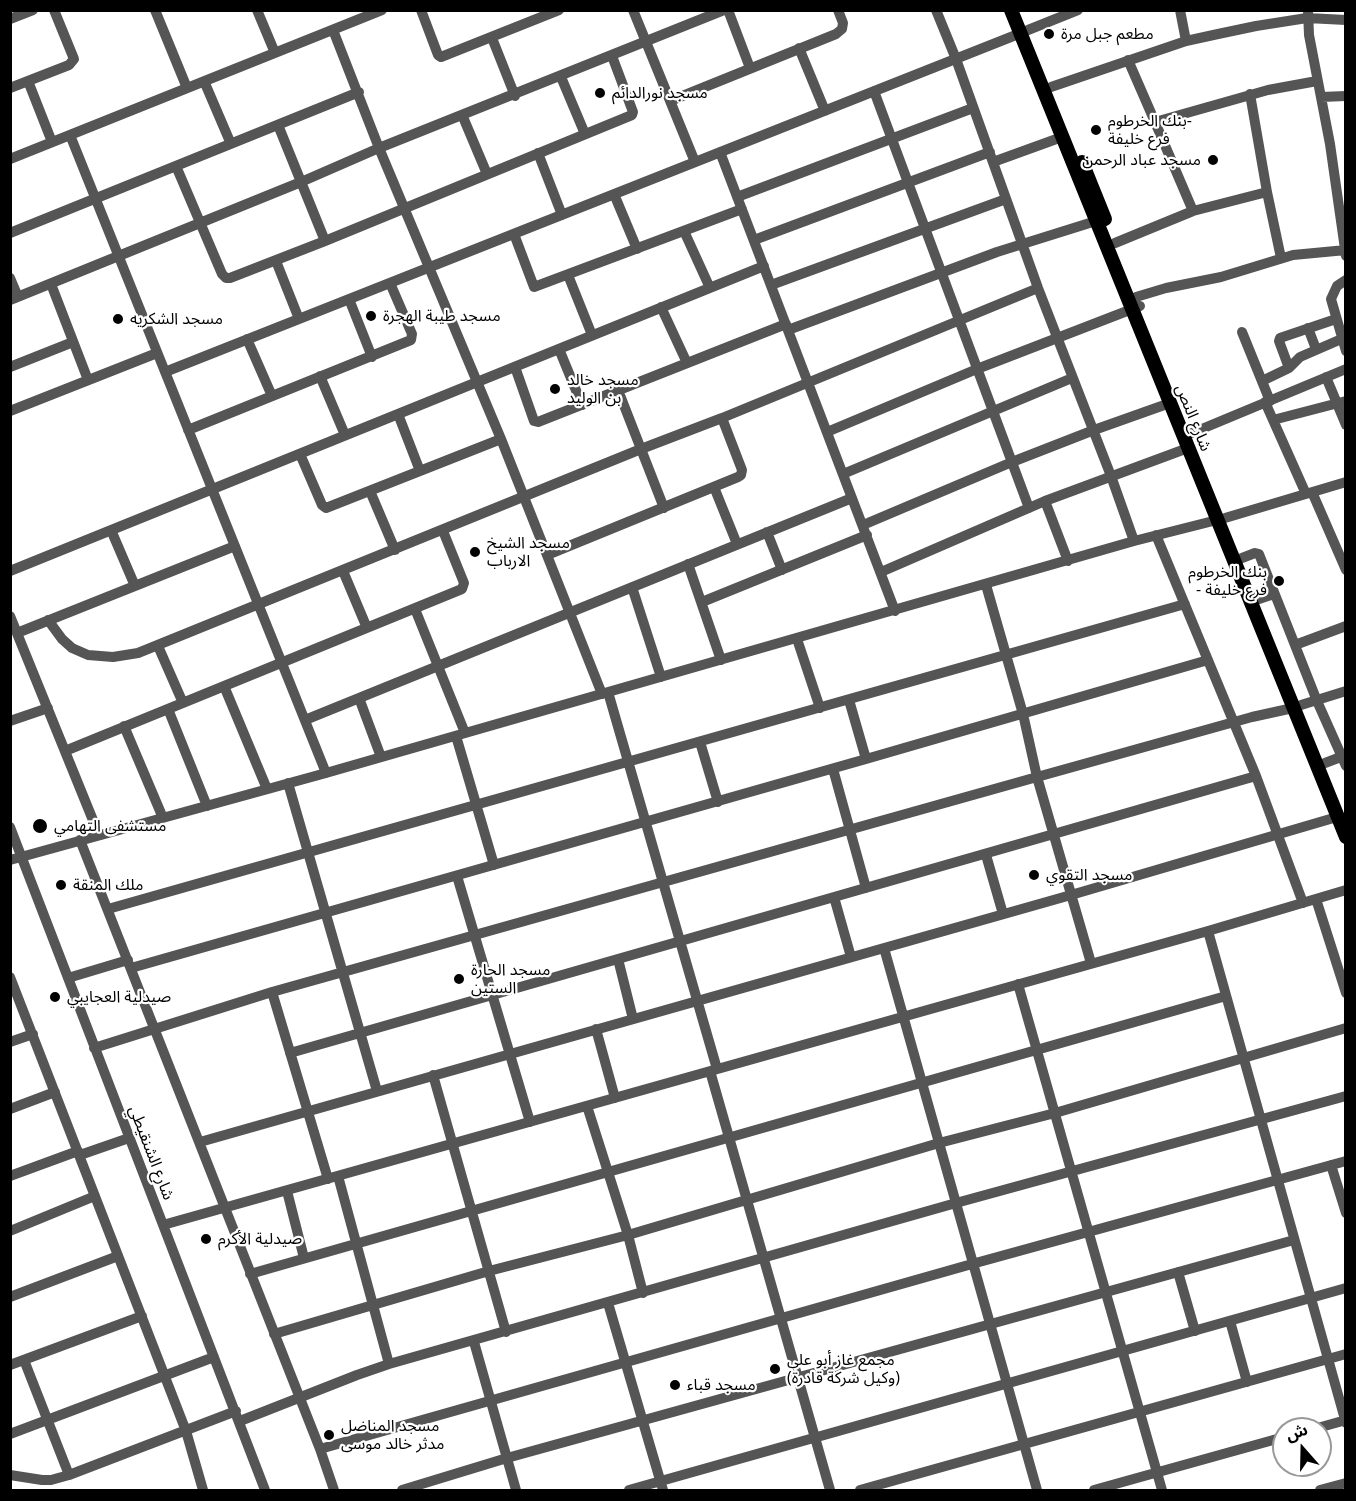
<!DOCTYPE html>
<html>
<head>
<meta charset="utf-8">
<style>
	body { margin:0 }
	#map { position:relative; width:1356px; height:1501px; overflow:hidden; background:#fff; font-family:"Open Sans","Noto Sans Arabic",sans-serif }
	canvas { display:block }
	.frame { position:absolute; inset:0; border:12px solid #000; pointer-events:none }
	.north { position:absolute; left:1272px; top:1417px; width:60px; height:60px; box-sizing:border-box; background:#fff; border:2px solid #999; border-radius:50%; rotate:340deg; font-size:16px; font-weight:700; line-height:24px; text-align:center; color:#000 }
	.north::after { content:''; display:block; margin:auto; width:21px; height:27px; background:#000; clip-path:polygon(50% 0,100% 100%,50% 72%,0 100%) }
</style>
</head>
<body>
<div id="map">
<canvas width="1356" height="1501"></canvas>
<div class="frame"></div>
<div class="north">ش</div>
</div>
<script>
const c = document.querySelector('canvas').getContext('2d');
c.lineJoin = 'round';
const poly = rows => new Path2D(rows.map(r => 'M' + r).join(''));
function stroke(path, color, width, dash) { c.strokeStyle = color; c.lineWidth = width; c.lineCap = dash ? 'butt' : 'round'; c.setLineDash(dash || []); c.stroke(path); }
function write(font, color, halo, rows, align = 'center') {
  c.font = font + ' "Open Sans","Noto Sans Arabic",sans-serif'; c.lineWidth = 4.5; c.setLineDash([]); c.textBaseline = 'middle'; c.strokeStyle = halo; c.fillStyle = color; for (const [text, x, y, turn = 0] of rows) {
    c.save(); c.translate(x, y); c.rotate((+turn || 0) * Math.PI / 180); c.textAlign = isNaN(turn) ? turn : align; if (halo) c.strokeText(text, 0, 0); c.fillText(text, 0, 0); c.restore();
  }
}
stroke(poly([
	[155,10,187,88],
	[257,10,275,53],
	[421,10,438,55,441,57,559,10],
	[633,10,695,162],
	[728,10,750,68],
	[936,10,956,59,1038,288,1111,476,1134,541],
	[1180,10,1186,41],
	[1308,10,1309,35,1330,144,1346,256],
	[10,19,33,10],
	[333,30,379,148,501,439,602,694],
	[1028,30,1078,10],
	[492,38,515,96],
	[799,48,825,111],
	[1128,60,1155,122,1268,90,1317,81],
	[561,77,585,134],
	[28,81,52,142],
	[204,81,231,144],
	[1051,87,1186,41,1218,34,1256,26,1307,18,1346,20],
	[10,88,69,65,74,59,54,10],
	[874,91,1029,508],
	[1250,94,1267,192,1281,258],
	[1321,97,1346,96],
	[670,101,836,34,842,29,843,23,838,10],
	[463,117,487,174],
	[1155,122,1193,211],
	[278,125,325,241],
	[70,135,326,773],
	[720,152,895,611],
	[538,153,562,215],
	[10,159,382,10],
	[993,162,1062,137],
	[176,166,222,274,226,278,230,278,325,241,632,115,633,112,612,56],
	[614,194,637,249],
	[737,197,973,108],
	[684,231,710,288],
	[10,233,359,92],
	[514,234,534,287,742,209],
	[754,240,990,152],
	[1115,243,1193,211,1267,192],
	[276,261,299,319],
	[568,275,592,335],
	[10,278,18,297],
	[1346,280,1337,286,1331,299,1346,351],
	[51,284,88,380],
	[771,285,1006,199],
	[1136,297,1166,288,1221,277,1293,255,1346,250],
	[349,299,372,357],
	[10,300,301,182,379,148,724,10],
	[661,307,687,363],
	[1308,328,1316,349],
	[788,330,997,252,1096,221],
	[1242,332,1270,401],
	[247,339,272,396],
	[559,349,582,405],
	[10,367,73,342],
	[515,367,534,421,538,422,786,324],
	[1289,368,1279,341,1280,338,1336,319],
	[165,372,1021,33],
	[320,376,345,435],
	[1326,377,1346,425],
	[1262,381,1289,368,1300,357,1346,337],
	[618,390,664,508],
	[1265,402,1306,494],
	[10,411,157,353],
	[398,414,420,471],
	[1273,420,1346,401],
	[188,430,411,340,412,334,390,283],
	[827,432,977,369,1140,306],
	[1192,433,1346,369],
	[300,454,322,505,326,508,501,439],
	[843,474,1072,378],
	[714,487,737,544],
	[370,491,395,550],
	[1312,492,1346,570],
	[1045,501,1068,561],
	[863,525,1012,462,1094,430,1170,403],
	[111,530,135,586],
	[767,532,782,570],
	[1156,535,1256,776,1303,903],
	[547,555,738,477,741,475,742,470,722,418],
	[1242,558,1255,553,1259,554,1317,701,1346,766],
	[688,564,721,660],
	[10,571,764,266],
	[343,571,367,628],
	[881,572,1045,501,1188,448],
	[986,585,1023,714,1037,777,1091,963],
	[632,587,661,677],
	[1259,599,1274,594],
	[702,602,867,535],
	[415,609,465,733],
	[10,616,99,835],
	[48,620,62,639,72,648,88,655,113,657,138,653,641,449,722,418,1038,288],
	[17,633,235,546],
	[797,639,820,708],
	[1295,645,1346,626],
	[158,646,183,703],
	[224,686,267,789],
	[608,692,717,1069],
	[359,698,381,757],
	[849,700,866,759],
	[1301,705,1346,691],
	[168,709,207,806],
	[305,720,852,498],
	[10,721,48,708],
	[124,726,163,818],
	[456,736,494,865],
	[700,742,718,802],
	[65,751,462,589,464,583,443,531],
	[1325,763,1346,755],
	[833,769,866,888],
	[288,783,377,1091],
	[10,827,265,1490],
	[80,840,320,1449],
	[986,855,1003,914],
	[10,860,326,773,1134,541,1225,518,1346,482],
	[457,876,530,1122],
	[834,897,851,957],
	[1316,899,1346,993],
	[108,909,1185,604],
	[1208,931,1346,1423],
	[884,948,1037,1490],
	[618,959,633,1019],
	[131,968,866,759,1208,660],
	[10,977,186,1431,203,1490],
	[68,978,128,960],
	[1018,984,1162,1490],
	[272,992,328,1179],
	[596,1029,615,1098],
	[10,1042,33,1034],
	[94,1048,272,992,1037,777,1252,717,1293,708],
	[290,1053,1256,776],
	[710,1071,830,1490],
	[433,1075,506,1332],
	[587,1106,628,1235,643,1293],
	[10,1109,55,1092],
	[200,1142,1071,895,1337,817],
	[80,1155,129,1138],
	[1331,1165,1346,1213],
	[10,1176,78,1151],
	[338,1176,389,1364],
	[287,1191,304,1258],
	[163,1225,1208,931,1346,890],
	[10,1231,95,1196],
	[1178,1272,1195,1331],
	[250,1274,1226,996],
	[10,1297,118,1256],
	[608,1303,663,1490],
	[1230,1321,1247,1382],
	[274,1334,489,1271,628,1235,939,1143,1055,1113,1346,1028],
	[474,1342,516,1490],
	[24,1360,69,1475],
	[10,1365,142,1316],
	[240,1421,357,1375,389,1364,956,1203,1346,1096],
	[1314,1429,1346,1420],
	[10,1434,214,1357],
	[10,1475,42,1480,51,1480,69,1475,236,1411],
	[334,1490,320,1449,972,1264,1346,1161],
	[402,1490,507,1458,1294,1240],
	[629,1490,1346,1288],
	[860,1490,1346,1354],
	[1094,1490,1284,1437],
	[1320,1490,1346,1483]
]), '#555', 10);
stroke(poly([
	[1011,10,1346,837],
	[1082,162,1105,219]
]), '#000', 14);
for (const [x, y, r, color] of [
	[1049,34,6,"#000"],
	[600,93,6,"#000"],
	[1096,130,6,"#000"],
	[1213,160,6,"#000"],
	[371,316,6,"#000"],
	[118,319,6,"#000"],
	[555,389,6,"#000"],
	[475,552,6,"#000"],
	[1279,581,6,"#000"],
	[40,826,8,"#000"],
	[1034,875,6,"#000"],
	[61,885,6,"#000"],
	[459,979,6,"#000"],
	[55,997,6,"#000"],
	[206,1239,6,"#000"],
	[775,1369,6,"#000"],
	[675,1385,6,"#000"],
	[329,1435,6,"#000"]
]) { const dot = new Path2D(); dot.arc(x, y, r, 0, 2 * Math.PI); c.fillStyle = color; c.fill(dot); stroke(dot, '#fff', 2); }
write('16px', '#000', '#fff', [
	["مطعم جبل مرة",1061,34],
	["مسجد نورالدائم",612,93],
	["بنك الخرطوم-",1108,121],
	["فرع خليفة",1108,139],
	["مسجد عباد الرحمن",1201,160,"right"],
	["مسجد طيبة الهجرة",383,316],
	["مسجد الشكريه",130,319],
	["مسجد خالد",567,380],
	["بن الوليد",567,398],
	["مسجد الشيخ",487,543],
	["الارباب",487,561],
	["بنك الخرطوم",1267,572,"right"],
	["- فرع خليفة",1267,590,"right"],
	["مستشفى التهامي",54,826],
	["مسجد التقوي",1046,875],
	["ملك المنقة",73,885],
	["مسجد الحارة",471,970],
	["الستين",471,988],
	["صيدلية العجايبي",67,997],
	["صيدلية الأكرم",218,1239],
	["مجمع غاز أبو علي",787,1360],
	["(وكيل شركة قادرة)",787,1378],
	["مسجد قباء",687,1385],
	["مسجد المناضل",341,1426],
	["مدثر خالد موسى",341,1444]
], 'left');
write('16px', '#000', '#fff', [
	["شارع النص",1193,418,68],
	["شارع الشنقيطي",151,1153,69]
]);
</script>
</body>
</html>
